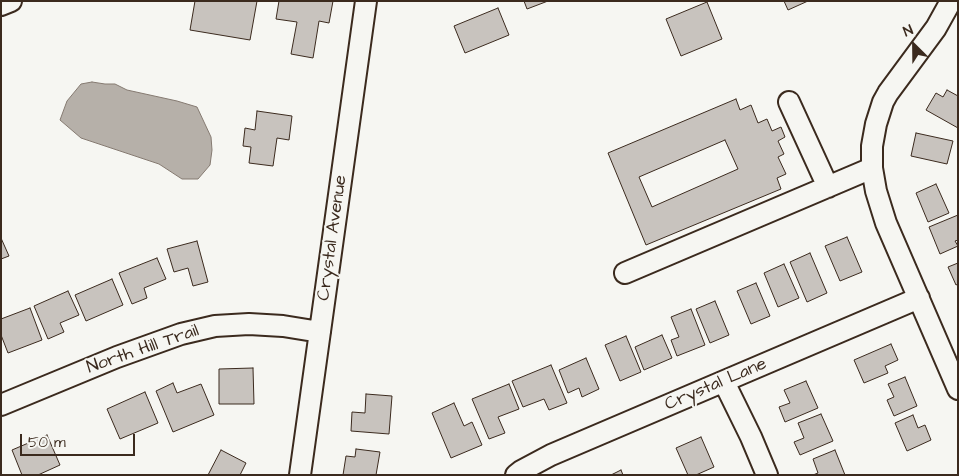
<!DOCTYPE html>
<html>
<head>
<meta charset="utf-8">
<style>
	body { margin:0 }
	#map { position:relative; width:959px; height:476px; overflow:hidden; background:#f6f6f2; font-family:"Architects Daughter",sans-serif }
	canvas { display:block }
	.frame { position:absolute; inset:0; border:2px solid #3b2a1e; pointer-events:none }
	.north { position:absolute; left:889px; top:20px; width:50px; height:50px; -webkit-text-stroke:4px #f6f6f2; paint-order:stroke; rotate:337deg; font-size:14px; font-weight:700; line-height:20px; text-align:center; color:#3b2a1e }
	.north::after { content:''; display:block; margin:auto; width:18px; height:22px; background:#3b2a1e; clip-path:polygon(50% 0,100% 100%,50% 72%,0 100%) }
	.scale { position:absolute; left:20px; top:434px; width:115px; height:22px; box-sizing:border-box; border:2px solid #3b2a1e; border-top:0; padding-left:6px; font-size:15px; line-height:18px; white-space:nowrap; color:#3b2a1e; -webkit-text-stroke:4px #f6f6f2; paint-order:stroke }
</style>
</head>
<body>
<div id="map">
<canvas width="959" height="476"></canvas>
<div class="frame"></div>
<div class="north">N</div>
<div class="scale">50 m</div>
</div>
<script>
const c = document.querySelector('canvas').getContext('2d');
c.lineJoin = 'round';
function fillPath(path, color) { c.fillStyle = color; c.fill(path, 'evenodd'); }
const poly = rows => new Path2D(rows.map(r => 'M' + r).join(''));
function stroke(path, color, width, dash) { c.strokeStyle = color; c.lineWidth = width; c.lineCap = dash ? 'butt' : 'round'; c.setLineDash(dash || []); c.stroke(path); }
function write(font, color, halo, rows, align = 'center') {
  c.font = font + ' "Architects Daughter",sans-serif'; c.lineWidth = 4; c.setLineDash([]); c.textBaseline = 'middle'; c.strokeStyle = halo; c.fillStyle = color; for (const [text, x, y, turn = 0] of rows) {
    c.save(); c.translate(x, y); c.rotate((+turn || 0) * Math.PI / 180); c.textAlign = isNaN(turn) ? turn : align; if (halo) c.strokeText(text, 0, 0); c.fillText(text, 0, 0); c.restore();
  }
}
const water = poly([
	[92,82,105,84,115,84,127,90,177,101,197,107,211,137,212,150,210,165,198,179,182,179,159,164,81,138,60,120,67,101,81,84,92,82]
]);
fillPath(water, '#b6b0a9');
stroke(water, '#857a71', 1);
const building = poly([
	[195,1,257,1,250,40,190,30,195,1],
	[279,1,333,1,329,23,319,21,313,58,291,54,297,22,276,19,279,1],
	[524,1,548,1,527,9,524,1],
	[784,1,808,1,788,10,784,1],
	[707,2,722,39,681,56,666,19,707,2],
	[498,8,509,35,465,53,454,26,498,8],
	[947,90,958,96,958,128,926,110,936,93,943,97,947,90],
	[736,99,740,110,751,105,758,123,767,119,772,131,781,127,785,137,778,141,784,154,778,157,786,174,777,178,781,189,646,245,608,153,736,99],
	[725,140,738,169,652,207,639,177,725,140],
	[257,111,292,116,289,140,277,138,273,166,249,163,251,147,243,146,245,128,255,130,257,111],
	[916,133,953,141,947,164,911,156,916,133],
	[936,184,949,213,928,222,916,193,936,184],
	[958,215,958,240,955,241,958,246,940,254,929,227,958,215],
	[847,237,862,272,840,281,825,246,847,237],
	[1,238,9,256,1,259,1,238],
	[197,241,208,282,193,286,188,268,174,272,167,249,197,241],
	[810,253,827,293,807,302,790,262,810,253],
	[157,258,166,279,144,288,147,298,132,304,119,273,157,258],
	[958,263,958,284,956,285,948,267,958,263],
	[784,264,799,298,778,307,764,273,784,264],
	[112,279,123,305,86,321,75,295,112,279],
	[756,283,770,316,751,324,737,291,756,283],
	[68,291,79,315,60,323,64,332,48,339,34,306,68,291],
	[715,301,729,335,710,343,696,309,715,301],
	[30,308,42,340,8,353,1,335,1,319,30,308],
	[691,309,705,345,677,356,671,340,679,337,671,317,691,309],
	[662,335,672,358,644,370,635,347,662,335],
	[626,336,641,372,620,381,605,345,626,336],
	[891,344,898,360,885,366,888,373,864,383,854,360,891,344],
	[586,358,599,389,582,397,579,388,568,393,559,370,586,358],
	[551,365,567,403,549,410,544,399,523,407,512,381,551,365],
	[253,368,254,404,219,404,219,369,253,368],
	[905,377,917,406,894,416,887,400,894,397,888,384,905,377],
	[806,381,818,408,785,422,779,407,790,403,784,390,806,381],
	[173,383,177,393,201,384,214,415,173,432,156,391,173,383],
	[509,384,519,409,498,417,505,433,489,439,472,399,509,384],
	[145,392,158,423,120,439,107,409,145,392],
	[366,394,392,396,389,434,351,431,352,412,365,413,366,394],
	[454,403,464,426,472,422,482,445,451,458,432,413,454,403],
	[821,414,833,441,800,455,794,442,804,438,798,423,821,414],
	[913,415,918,428,925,425,931,440,907,451,895,423,913,415],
	[47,435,60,465,38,475,22,475,12,450,47,435],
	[701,437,714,467,696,475,688,475,676,448,701,437],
	[356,449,380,452,376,475,343,475,346,456,355,457,356,449],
	[221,450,246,463,240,475,208,475,221,450],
	[835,450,845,475,813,475,818,473,813,459,835,450],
	[621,470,623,475,611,475,621,470]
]);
fillPath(building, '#c8c3be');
stroke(building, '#3b2a1e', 1);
const minor = poly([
	[951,1,936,28,888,93,883,102,876,124,872,146,872,168,876,191,886,223,958,389],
	[1,5,11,1],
	[789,102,828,187],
	[625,273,872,168],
	[724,382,751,437,767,475],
	[1,405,117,357,181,334,215,326,249,324,283,326,320,332],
	[300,475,366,1],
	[516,475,521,471,551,455,919,298]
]);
stroke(minor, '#3b2a1e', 24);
stroke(minor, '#f6f6f2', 20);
write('18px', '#3b2a1e', '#f6f6f2', [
	["Crystal Avenue",333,238,-82],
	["North Hill Trail",143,350,-19],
	["Crystal Lane",716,385,-23]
]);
</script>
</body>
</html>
